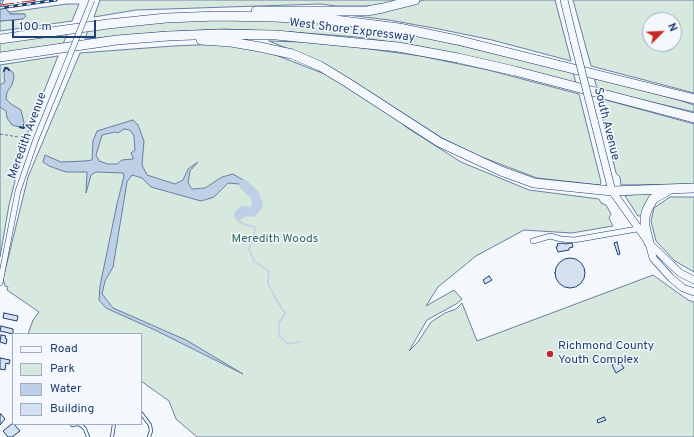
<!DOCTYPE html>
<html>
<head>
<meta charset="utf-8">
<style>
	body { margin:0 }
	#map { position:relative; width:694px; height:437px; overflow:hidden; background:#f4f7fb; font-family:Overpass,sans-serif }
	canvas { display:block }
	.legend { position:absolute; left:12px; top:333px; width:130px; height:92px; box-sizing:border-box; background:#f4f7fb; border:1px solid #9eadc5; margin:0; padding:5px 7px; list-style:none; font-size:12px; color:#1d3f73 }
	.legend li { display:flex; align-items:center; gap:8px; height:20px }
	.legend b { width:20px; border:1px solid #9eadc5 }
	.north { position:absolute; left:642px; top:12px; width:40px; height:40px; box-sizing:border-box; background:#f4f7fb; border:1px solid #9eadc5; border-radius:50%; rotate:66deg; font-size:11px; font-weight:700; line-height:16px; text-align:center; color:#1d3f73 }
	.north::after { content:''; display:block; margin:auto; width:14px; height:18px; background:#c62828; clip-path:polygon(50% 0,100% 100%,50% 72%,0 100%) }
	.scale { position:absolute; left:12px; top:20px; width:84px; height:18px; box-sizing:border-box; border:2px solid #1d3f73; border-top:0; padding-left:5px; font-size:12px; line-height:14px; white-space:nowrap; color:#1d3f73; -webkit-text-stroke:3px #f4f7fb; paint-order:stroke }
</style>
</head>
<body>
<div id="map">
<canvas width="694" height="437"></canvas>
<ul class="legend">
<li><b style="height:5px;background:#f4f7fb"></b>Road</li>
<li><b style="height:11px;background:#d7e8df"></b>Park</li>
<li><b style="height:11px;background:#bed0e5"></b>Water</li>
<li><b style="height:11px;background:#d5e0f0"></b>Building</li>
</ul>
<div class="north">N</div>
<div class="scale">100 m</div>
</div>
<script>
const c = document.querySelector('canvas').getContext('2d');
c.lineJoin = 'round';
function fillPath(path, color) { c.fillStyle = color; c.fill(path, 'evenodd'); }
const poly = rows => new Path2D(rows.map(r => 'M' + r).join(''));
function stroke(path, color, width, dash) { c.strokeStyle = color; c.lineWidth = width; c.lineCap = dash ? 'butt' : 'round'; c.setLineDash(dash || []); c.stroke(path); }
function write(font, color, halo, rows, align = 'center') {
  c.font = font + ' Overpass,sans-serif'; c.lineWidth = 3; c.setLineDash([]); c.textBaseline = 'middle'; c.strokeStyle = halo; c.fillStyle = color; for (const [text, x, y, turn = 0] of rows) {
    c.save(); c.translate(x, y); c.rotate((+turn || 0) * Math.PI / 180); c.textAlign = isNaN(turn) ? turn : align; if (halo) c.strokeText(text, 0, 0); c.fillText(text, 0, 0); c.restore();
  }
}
const green = poly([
	[100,0,400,0,373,6,337,6,320,4,136,10,94,17,100,0],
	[424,0,555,0,571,61,492,40,439,29,389,20,323,12,396,8,424,0],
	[573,0,694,0,694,93,591,66,573,0],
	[650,20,674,20,674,44,650,44,650,20],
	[67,4,79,4,72,21,0,31,0,21,23,19,24,14,10,14,5,9,10,12,67,4],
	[223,19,293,21,357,26,421,36,573,72,576,83,477,58,418,46,356,37,292,32,224,29,163,32,85,39,88,30,162,22,223,19],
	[68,32,63,44,0,53,0,41,68,32],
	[269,41,303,42,355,47,421,56,488,70,579,94,601,182,600,185,537,178,479,156,442,138,353,81,313,59,269,41],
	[221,44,265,51,330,76,394,116,406,127,461,162,529,190,599,199,601,203,606,205,611,214,609,218,613,226,572,233,524,230,476,256,438,287,426,306,454,290,462,299,456,304,427,320,409,351,418,342,431,322,445,313,456,309,462,303,477,341,653,275,688,300,694,302,694,437,197,437,176,419,169,401,141,381,141,334,28,334,33,320,39,312,7,290,8,287,5,286,3,279,28,177,80,53,173,46,221,44],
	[58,56,26,137,9,205,0,257,0,65,58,56],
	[594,77,682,101,694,105,694,112,597,89,594,77],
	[599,98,694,124,694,184,621,185,620,177,616,173,602,115,603,115,599,98],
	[651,194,652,196,641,216,638,216,625,196,626,195,651,194],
	[670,197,694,197,694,272,675,261,656,241,651,221,654,208,670,197]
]);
fillPath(green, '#d7e8df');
stroke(green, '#687fa3', 1);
const water = poly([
	[0,0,4,0,2,3,10,14,25,14,26,16,23,19,0,21,0,0],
	[5,68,7,68,9,70,13,72,14,77,12,85,7,92,6,99,11,104,21,110,25,127,23,128,12,125,7,118,6,111,0,107,0,85,5,82,4,77,5,68],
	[133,120,138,125,144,141,142,165,147,175,175,184,183,180,188,169,198,162,190,171,188,183,192,189,205,188,222,177,233,174,248,183,254,194,239,184,228,183,214,197,201,201,151,187,142,178,132,175,127,182,113,267,105,281,102,294,113,308,186,340,243,374,155,330,106,308,99,300,100,286,117,204,124,176,123,173,96,172,91,175,86,193,87,172,66,172,49,166,43,162,45,155,61,162,85,161,92,160,93,141,97,131,133,120],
	[124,129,130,130,134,136,135,150,131,153,133,157,133,159,122,160,117,164,108,164,99,161,96,155,102,135,115,132,118,133,124,129]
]);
fillPath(water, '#bed0e5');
stroke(water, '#687fa3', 1);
stroke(poly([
	[0,73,6,71],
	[239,215,236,218,238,221,246,225,255,227,254,235,249,249,254,261,269,271,268,284,276,299,285,313,279,323,279,336,288,344,300,342]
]), '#bed0e5', 1.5);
stroke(poly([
	[239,215,243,211,252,212,258,205,254,194,244,185]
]), '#bed0e5', 10);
const building = poly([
	[617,242,620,254,618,255,614,243,617,242],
	[563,243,564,244,572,243,573,247,569,248,569,250,558,252,556,247,558,246,557,244,563,243],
	'555 273a15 15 0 1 1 30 0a15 15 0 1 1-30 0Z',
	[489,276,492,280,485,284,483,280,489,276],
	[4,313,18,316,17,321,3,318,4,313],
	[1,326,13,329,13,334,0,331,1,326],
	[1,335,6,336,5,338,7,339,6,344,0,342,1,335],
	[0,358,10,360,9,364,6,363,5,370,0,369,0,358],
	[618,362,619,365,621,364,624,368,616,373,612,365,618,362],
	[1,414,5,419,0,425,0,415,1,414],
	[604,417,606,420,598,423,597,420,604,417],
	[13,423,20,431,12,437,8,437,3,431,13,423]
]);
fillPath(building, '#d5e0f0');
stroke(building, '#1d3f73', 1);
const lane = poly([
	[141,413,150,425,151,431,149,437],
	[72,425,78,424,82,426,85,429,88,437],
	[112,437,114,424]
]);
const street = poly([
	[533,241,550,236,561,239,574,240,637,229],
	[0,283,18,191,36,139,62,75]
]);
const secondary = poly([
	[564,0,574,41],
	[594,120,612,191,649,243,680,273,694,280],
	[649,243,653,258,671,278,683,288,694,292]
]);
const highway = poly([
	[256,11,367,11,383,8,415,0],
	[0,39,108,24,166,18,217,16,274,17,335,20,399,28,457,40,694,99],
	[201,40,231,42,260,47,292,54,320,66,348,83,439,142,501,171,534,183,612,191,694,188],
	[0,57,117,40,168,36,219,34,276,35,398,47,458,58,515,71,694,118],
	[649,243,645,226,645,217,647,210,653,199,669,190]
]);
stroke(lane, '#1d3f73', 4);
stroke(street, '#1d3f73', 6);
stroke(secondary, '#1d3f73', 8);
stroke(highway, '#1d3f73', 10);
stroke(poly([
	[0,134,31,139]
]), '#5e769c', 1, [3, 2]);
stroke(lane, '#f4f7fb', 2.5);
stroke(street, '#f4f7fb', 5);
stroke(secondary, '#f4f7fb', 7);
stroke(highway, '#f4f7fb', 9);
const rail = poly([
	[0,8,56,0]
]);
stroke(rail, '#1d3f73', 3);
stroke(rail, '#f4f7fb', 1.5, [4.5]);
const streetBridge = poly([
	[62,75,92,0]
]);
const secondaryBridge = poly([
	[574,41,594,120]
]);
stroke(streetBridge, '#1d3f73', 6, []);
stroke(secondaryBridge, '#1d3f73', 8, []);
stroke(streetBridge, '#f4f7fb', 5);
stroke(secondaryBridge, '#f4f7fb', 7);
stroke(poly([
	[4,71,5,68,7,68,9,70],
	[20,127,23,128,25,127,24,125]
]), '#1d3f73', 2);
stroke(poly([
	[0,5,38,0]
]), '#c62828', 1, [14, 3, 2, 3]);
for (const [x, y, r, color] of [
	[550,354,4,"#c62828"]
]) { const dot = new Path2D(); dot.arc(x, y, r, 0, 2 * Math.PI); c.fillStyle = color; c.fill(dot); stroke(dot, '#f4f7fb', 1.5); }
write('12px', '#1d3f73', '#f4f7fb', [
	["West Shore Expressway",352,31,7],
	["South Avenue",606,124,76],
	["Meredith Avenue",28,136,-70]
]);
write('12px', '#2c6c60', '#f4f7fb', [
	["Meredith Woods",275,240]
]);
write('12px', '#1d3f73', '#f4f7fb', [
	["Richmond County",558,347],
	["Youth Complex",558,361]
], 'left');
</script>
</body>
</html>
